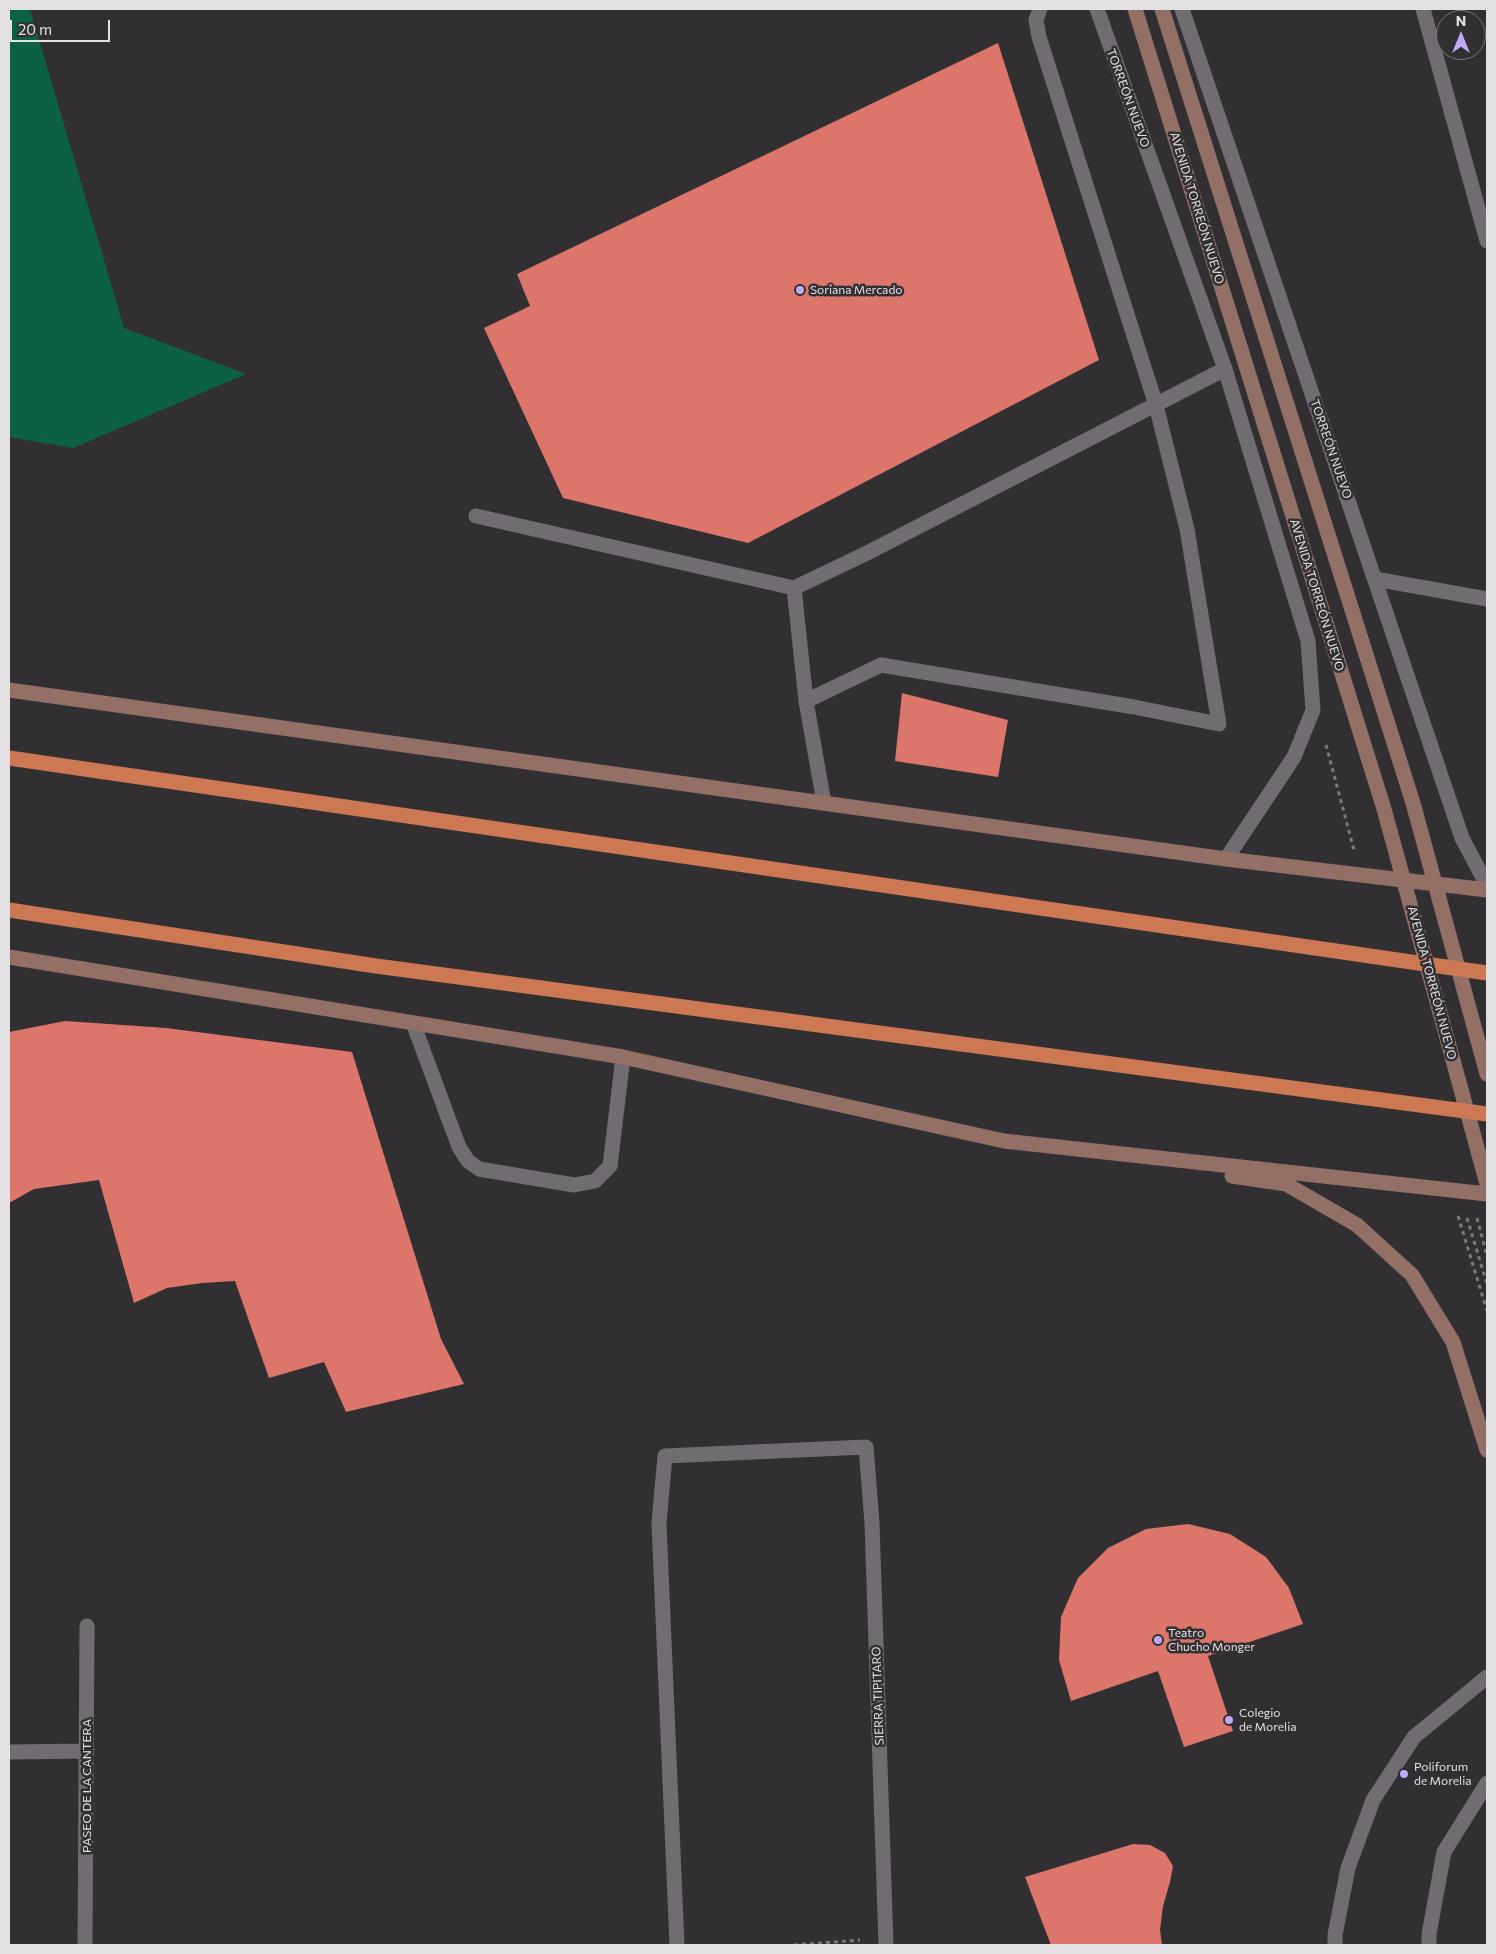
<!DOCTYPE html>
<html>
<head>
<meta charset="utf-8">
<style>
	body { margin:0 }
	#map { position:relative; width:1496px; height:1954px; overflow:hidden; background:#322f33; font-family:Commissioner,sans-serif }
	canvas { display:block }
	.frame { position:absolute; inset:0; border:10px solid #e3e1e3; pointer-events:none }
	.north { position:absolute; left:1436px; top:10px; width:50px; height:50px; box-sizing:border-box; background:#322f33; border:1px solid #797679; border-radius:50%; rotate:0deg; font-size:14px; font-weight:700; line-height:20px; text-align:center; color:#e3e1e3 }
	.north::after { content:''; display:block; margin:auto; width:18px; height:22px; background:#c0a8f3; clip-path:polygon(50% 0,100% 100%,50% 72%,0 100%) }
	.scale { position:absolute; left:10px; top:20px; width:100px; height:22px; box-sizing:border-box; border:2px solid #e3e1e3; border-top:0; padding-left:6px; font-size:15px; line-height:18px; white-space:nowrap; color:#e3e1e3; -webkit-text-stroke:4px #322f33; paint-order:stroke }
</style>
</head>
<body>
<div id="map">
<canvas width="1496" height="1954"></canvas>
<div class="frame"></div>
<div class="north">N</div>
<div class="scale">20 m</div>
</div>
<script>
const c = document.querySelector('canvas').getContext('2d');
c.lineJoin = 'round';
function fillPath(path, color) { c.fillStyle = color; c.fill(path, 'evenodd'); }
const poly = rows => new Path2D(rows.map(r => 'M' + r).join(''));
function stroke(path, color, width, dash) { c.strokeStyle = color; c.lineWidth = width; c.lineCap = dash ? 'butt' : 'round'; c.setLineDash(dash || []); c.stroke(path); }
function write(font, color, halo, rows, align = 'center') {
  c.font = font + ' Commissioner,sans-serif'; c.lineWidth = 5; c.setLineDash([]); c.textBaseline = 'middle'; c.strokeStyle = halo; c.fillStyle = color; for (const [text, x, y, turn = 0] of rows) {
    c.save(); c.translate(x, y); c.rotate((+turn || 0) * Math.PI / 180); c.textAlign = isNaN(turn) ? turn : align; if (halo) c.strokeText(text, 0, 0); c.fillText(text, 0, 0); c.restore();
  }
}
fillPath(poly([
	[9,9,30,9,124,328,246,374,73,448,9,437]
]), '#0c6145');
fillPath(poly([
	[998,43,1099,360,748,543,563,498,484,328,530,306,517,274],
	[902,693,1008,720,998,777,895,761],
	[65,1021,166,1028,352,1052,441,1339,464,1384,346,1412,324,1362,269,1378,235,1281,202,1283,167,1288,134,1303,99,1180,34,1189,9,1203,9,1032],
	[1188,1524,1230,1534,1266,1557,1289,1588,1303,1624,1208,1656,1233,1731,1184,1747,1158,1671,1071,1701,1059,1660,1061,1617,1078,1578,1108,1548,1146,1529],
	[1133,1844,1150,1845,1165,1853,1173,1866,1170,1882,1163,1906,1160,1930,1162,1945,1051,1945,1025,1877]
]), '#dc766b');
stroke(poly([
	[1326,745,1354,850],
	[1458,1216,1487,1311],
	[1467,1218,1487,1284],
	[1477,1218,1487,1256],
	[794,1945,860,1940]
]), '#7b787b', 3, [4, 4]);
stroke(poly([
	[476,516,794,588,865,554,1225,369],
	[794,588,806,701,824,803],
	[806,701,881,665,1134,707,1219,724,1187,529,1156,405,1039,37,1036,20,1040,9],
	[413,1023,459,1147,468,1161,479,1169,574,1185,595,1181,610,1166,623,1057],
	[1335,1945,1335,1935,1348,1868,1373,1800,1414,1737,1487,1677],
	[1429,1945,1429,1934,1444,1852,1487,1783]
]), '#706c71', 15);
stroke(poly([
	[1423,9,1487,241],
	[9,1752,87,1751],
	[85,1945,87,1626],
	[677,1945,659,1523,665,1456,866,1447,872,1523,886,1945]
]), '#706c71', 15);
stroke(poly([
	[1097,9,1225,369,1308,641,1313,710,1294,757,1226,859],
	[1182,9,1462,838,1487,885],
	[1375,579,1487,599]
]), '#706c71', 15);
stroke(poly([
	[1135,9,1384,809,1487,1184],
	[1162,9,1413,803,1487,1074],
	[9,690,1226,859,1487,890],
	[9,957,623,1057,1004,1141,1487,1194],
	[1232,1176,1286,1184,1357,1225,1412,1275,1453,1342,1487,1450]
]), '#927066', 15);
stroke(poly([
	[9,758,1487,973],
	[9,910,376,966,1487,1114]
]), '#cc7852', 15);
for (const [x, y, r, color] of [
	[800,290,5,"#c0a8f3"],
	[1158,1640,5,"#c0a8f3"],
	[1229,1720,5,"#c0a8f3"],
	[1404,1774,5,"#c0a8f3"]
]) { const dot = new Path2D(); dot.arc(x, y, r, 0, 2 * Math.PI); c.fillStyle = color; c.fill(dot); stroke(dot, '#322f33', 2); }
write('12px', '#e3e1e3', '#322f33', [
	["TORREÓN NUEVO",1128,98,70],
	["AVENIDA TORREÓN NUEVO",1197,208,73],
	["TORREÓN NUEVO",1331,449,71],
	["AVENIDA TORREÓN NUEVO",1317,595,73],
	["AVENIDA TORREÓN NUEVO",1432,983,75],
	["SIERRA TIPITARO",878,1696,-92],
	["PASEO DE LA CANTERA",87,1786,-90]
]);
write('12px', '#e3e1e3', '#322f33', [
	["Soriana Mercado",810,290],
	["Teatro",1168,1633],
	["Chucho Monger",1168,1647],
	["Colegio",1239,1713],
	["de Morelia",1239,1727],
	["Poliforum",1414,1767],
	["de Morelia",1414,1781]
], 'left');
</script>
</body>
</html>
